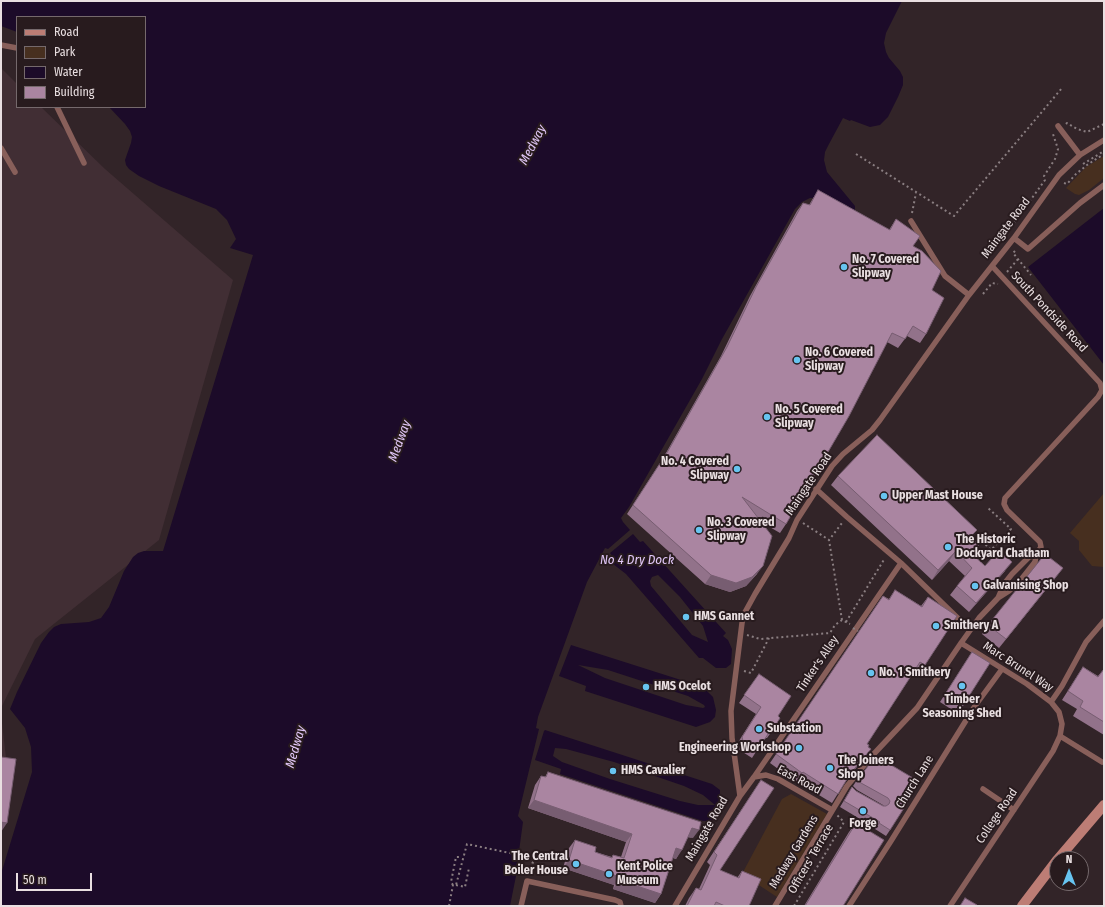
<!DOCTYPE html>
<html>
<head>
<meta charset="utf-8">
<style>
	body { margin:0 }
	#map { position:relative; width:1105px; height:907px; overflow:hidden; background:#322428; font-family:"Fira Sans Condensed",sans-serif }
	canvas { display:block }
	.frame { position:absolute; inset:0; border:2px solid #e9dfe1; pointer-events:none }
	.legend { position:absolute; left:16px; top:16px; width:130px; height:92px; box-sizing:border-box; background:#281b1e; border:1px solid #75696c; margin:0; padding:5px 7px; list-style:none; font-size:12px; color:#e9dfe1 }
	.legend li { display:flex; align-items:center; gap:8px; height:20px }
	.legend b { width:20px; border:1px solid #75696c }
	.north { position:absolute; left:1049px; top:851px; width:40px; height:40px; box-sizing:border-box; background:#281b1e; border:1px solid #75696c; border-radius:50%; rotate:0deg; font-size:11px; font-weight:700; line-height:16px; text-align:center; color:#e9dfe1 }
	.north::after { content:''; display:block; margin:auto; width:14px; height:18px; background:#67c4f0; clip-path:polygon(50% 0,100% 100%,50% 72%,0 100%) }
	.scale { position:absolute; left:16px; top:873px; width:76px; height:18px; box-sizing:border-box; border:2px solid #e9dfe1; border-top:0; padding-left:5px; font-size:12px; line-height:14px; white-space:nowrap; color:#e9dfe1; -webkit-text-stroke:3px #281b1e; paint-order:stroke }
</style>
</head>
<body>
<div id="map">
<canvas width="1105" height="907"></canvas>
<div class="frame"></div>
<ul class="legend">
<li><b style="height:5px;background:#bd7d75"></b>Road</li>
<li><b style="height:11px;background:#472f1f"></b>Park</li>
<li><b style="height:11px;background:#1c0b29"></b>Water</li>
<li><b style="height:11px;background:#aa85a1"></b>Building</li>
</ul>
<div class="north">N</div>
<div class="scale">50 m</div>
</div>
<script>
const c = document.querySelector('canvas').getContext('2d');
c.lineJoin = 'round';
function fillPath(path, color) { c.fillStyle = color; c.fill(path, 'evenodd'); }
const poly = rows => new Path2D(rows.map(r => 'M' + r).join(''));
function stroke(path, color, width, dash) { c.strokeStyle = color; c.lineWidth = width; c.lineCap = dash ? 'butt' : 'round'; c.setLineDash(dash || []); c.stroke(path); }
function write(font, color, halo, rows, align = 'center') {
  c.font = font + ' "Fira Sans Condensed",sans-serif'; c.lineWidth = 4; c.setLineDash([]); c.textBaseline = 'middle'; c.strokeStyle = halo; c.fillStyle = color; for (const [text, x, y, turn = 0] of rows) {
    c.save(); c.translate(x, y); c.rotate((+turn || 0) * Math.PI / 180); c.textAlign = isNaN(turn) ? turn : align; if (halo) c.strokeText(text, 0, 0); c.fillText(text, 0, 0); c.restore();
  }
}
fillPath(poly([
	[1,68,17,84,17,107,41,107,105,169,233,280,159,540,35,639,2,706,1,714,6,758,10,768,1,835]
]), '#412e34');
fillPath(poly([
	[1104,156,1104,178,1089,190,1079,195,1075,194,1066,188,1086,167],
	[1104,493,1104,567,1092,566,1079,550,1079,541,1070,533],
	[791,794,827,814,777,897,742,874,782,799]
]), '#472f1f');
fillPath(poly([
	[1,1,902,1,886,33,884,43,886,52,889,58,900,71,903,77,903,85,898,97,888,117,880,125,870,127,851,120,850,121,843,118,829,144,825,152,824,160,827,172,855,206,855,210,818,198,810,198,802,202,795,209,722,339,702,379,629,507,621,518,623,522,630,530,608,549,605,548,587,582,538,717,536,728,539,729,518,816,523,822,519,851,519,861,510,906,1,906,1,874,32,772,31,747,25,728,10,709,17,692,41,643,49,632,54,627,61,624,89,622,101,618,109,607,124,571,133,557,138,553,144,551,163,551,253,255,230,248,236,239,227,220,216,209,159,186,139,176,129,169,126,165,125,160,131,143,132,137,130,131,125,124,109,107,145,107,145,17,17,17,17,32,1,26],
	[1104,208,1104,365,1028,267],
	[633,534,640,542,643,541,726,633,723,636,728,640,732,649,731,664,726,668,716,668,703,658,699,658,626,574,613,564,615,560,610,553],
	[658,575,680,597,703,626,708,642,692,635,651,586,650,581,652,577],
	[571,645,703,687,713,697,716,710,715,717,710,722,696,727,585,691,586,686,559,676],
	[578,665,608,670,688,696,704,705,705,707,703,708,686,705,605,678],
	[545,730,712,784,720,790,720,801,716,817,711,821,703,821,560,774,561,769,535,760,544,731],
	[555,748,566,749,614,762,684,786,703,795,715,805,698,805,680,801,610,779,562,762,553,756]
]), '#1c0b29');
stroke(poly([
	[1066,124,1067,123,1077,129,1087,132,1104,124],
	[856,154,954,216,1062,88],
	[1083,164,1104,151],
	[1064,183,1067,184,1076,174,1087,165,1104,154],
	[912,213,916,193],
	[1009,230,1045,180,1044,176,1055,159,1058,149,1053,134,1054,133],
	[1015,251,1013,253,1031,275],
	[1007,272,1018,259],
	[983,294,992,283,998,284],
	[803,523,829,540],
	[982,541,991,550,1011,529,988,508],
	[842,620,829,540,842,523],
	[846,622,885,558],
	[747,635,760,639,830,633,835,625,842,620,850,624],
	[744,671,751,673,769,638],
	[453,885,451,882,456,857,459,857],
	[456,885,465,887,469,868],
	[449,906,453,885,456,885,467,844,524,856,533,863,529,873],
	[794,906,844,822,837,815]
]), '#8a7e81', 2, [2, 3]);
stroke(poly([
	[1,45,17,48],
	[57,107,84,163],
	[1058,126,1080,155],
	[1,148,15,172],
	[911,221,945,276,969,295],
	[1014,238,1028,249,1080,203,1104,185],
	[992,266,1100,383,1102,390],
	[816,489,847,517,901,563,970,630],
	[998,598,1004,584,1012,574,1029,557,1036,555],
	[961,643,1027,684,1051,702,1059,712,1062,724,1060,736,1102,762],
	[1051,702,1062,686,1086,642,1104,621],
	[754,777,901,563],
	[983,789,1014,810],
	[740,796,754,777,766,775,778,779,832,810],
	[521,906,527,881,615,900,620,902,621,906],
	[675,906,740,796,732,738,731,711,742,623,744,614,755,594,789,538,797,520,832,466,843,454,872,430,880,420,969,295,1014,238,1059,175,1080,155,1104,140],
	[775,906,847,786,870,758,917,708,961,643,979,618,998,598,1009,591,1020,581,1035,562,1036,555,1041,547,1040,542,1007,510,1004,504,1005,498,1098,397,1102,390],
	[849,906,891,841,975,706,1002,669],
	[950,906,1053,751,1060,736]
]), '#885f5a', 5.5);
stroke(poly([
	[1058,859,1104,805],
	[1022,906,1057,860]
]), '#bd7d75', 10);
stroke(poly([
	[853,628,858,631]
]), '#8a7e81', 2, [2, 3]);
fillPath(poly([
	[818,190,889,230,896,219,913,246,932,290,926,334,920,343,907,336,898,348,887,342,786,524,780,533,761,522,757,574,746,586,730,592,705,584,627,514,662,460,721,356,750,296,797,211,803,203,809,205],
	[838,476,972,537,972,554,985,566,1005,571,969,612,950,595,957,586,965,576,949,561,932,580,831,485],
	[1056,577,999,648,982,634,988,625],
	[895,590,921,606,928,597,925,665,919,675,914,671,867,744,868,747,864,758,847,779,832,803,796,781,796,782,770,763,883,596,889,599],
	[972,652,962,707,957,713,940,702],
	[1083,667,1098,676,1104,669,1104,735,1073,716,1077,709,1062,700],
	[759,674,778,716,772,731,767,738,765,738,752,758,738,749,737,744,756,714,739,703],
	[548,772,693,838,688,837,676,859,673,858,661,894,655,903,613,889,614,885,563,868,569,848,575,840,595,852,612,857,613,855,621,857,626,842,528,808,535,785,541,776,545,777],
	[761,780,720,870,737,878,742,871,749,906,685,906,689,898,696,888,699,889,710,865,707,862],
	[857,780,909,796,890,830,886,836,875,829,875,828,840,807,852,787,856,791,884,806,883,805,857,790,853,786],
	[856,823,843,906,804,906,849,832]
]), '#92728a');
fillPath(poly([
	[980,544,973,553,965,561,971,553],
	[956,551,949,561,932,580,938,570],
	[1012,562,1005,571,969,612,976,603],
	[763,566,757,574,746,586,730,592,705,584,711,575],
	[1063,568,1056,577,999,648,1006,639],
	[871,749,864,758,844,783,850,774],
	[534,800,632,834,626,842,528,808],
	[1,822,7,823,1,832],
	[692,828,699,830,693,838,686,837],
	[676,848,682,850,676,859,670,857],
	[569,860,620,877,614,885,563,868],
	[619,880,661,894,655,903,613,889]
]), '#775d71');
const building = poly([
	[818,190,890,230,896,219,920,236,913,246,922,251,941,271,932,290,944,298,926,334,913,326,905,339,892,333,849,416,786,524,742,497,772,536,763,566,752,577,736,583,711,575,633,505,668,451,727,347,756,287,803,203,810,205,818,190],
	[877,435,977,530,971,536,980,544,971,553,985,566,999,550,1012,562,976,603,957,586,972,568,956,551,938,570,838,476,877,435],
	[1045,554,1063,568,1006,639,988,625,1045,554],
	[895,590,922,607,928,597,957,616,925,665,920,662,867,744,869,745,868,747,871,749,850,774,838,794,803,772,802,773,776,754,883,596,889,600,895,590],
	[972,652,990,663,962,707,944,696,972,652],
	[1083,667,1098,677,1104,669,1104,722,1080,707,1083,701,1068,691,1083,667],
	[759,674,791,696,778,716,780,718,772,731,770,731,757,751,743,741,742,737,761,707,744,695,759,674],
	[876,756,918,781,909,796,911,797,890,830,879,823,880,822,844,801,852,787,856,791,883,806,886,806,889,804,890,801,888,798,861,783,857,780,876,756],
	[1,757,16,759,7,823,1,822,1,757],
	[548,772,701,822,699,830,692,828,682,850,676,848,661,894,619,880,620,877,569,860,575,840,596,847,595,852,612,858,613,855,624,858,632,834,534,800,541,776,546,777,548,772],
	[761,780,774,788,720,870,739,878,742,871,761,879,749,906,725,906,716,902,714,906,687,906,696,888,701,890,717,855,714,852,761,780],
	[856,823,884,840,843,906,805,906,856,823],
	[965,898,977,905,976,906,960,906,965,898]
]);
fillPath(building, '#aa85a1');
stroke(building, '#775d71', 1);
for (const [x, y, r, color] of [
	[844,267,4,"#67c4f0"],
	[797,360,4,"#67c4f0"],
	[767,417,4,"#67c4f0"],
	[737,469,4,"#67c4f0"],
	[884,496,4,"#67c4f0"],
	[699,530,4,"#67c4f0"],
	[948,547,4,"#67c4f0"],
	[975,586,4,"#67c4f0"],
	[686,617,4,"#67c4f0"],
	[936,626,4,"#67c4f0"],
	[871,673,4,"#67c4f0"],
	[962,686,4,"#67c4f0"],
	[646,687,4,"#67c4f0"],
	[759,729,4,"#67c4f0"],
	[799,748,4,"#67c4f0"],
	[830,768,4,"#67c4f0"],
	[613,771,4,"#67c4f0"],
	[863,811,4,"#67c4f0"],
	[576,864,4,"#67c4f0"],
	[609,874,4,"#67c4f0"]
]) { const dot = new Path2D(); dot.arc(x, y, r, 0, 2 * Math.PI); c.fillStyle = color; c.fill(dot); stroke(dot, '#281b1e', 1.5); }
write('12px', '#e9dfe1', '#281b1e', [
	["Maingate Road",1006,228,-53],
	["South Pondside Road",1049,312,47],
	["Maingate Road",809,484,-56],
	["Tinker's Alley",818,664,-56],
	["Marc Brunel Way",1018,667,33],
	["East Road",799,780,28],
	["Church Lane",915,782,-58],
	["College Road",997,816,-56],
	["Maingate Road",707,829,-60],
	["Medway Gardens",794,852,-59],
	["Officers' Terrace",811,859,-60]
]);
write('bold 12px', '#e9dfe1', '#281b1e', [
	["No. 7 Covered",852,260],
	["Slipway",852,274],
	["No. 6 Covered",805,353],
	["Slipway",805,367],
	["No. 5 Covered",775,410],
	["Slipway",775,424],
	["No. 4 Covered",729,462,"right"],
	["Slipway",729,476,"right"],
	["Upper Mast House",892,496],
	["No. 3 Covered",707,523],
	["Slipway",707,537],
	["The Historic",956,540],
	["Dockyard Chatham",956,554],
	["Galvanising Shop",983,586],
	["HMS Gannet",694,617],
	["Smithery A",944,626],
	["No. 1 Smithery",879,673],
	["HMS Ocelot",654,687],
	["Timber",962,700,"center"],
	["Seasoning Shed",962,714,"center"],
	["Substation",767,729],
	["Engineering Workshop",791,748,"right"],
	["The Joiners",838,761],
	["Shop",838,775],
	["HMS Cavalier",621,771],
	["Forge",863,824,"center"],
	["The Central",568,857,"right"],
	["Boiler House",568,871,"right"],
	["Kent Police",617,867],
	["Museum",617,881]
], 'left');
write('italic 13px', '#e2c8f9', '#281b1e', [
	["Medway",533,145,-62],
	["Medway",400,441,-70],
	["No 4 Dry Dock",637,560],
	["Medway",296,747,-74]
]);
</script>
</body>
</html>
